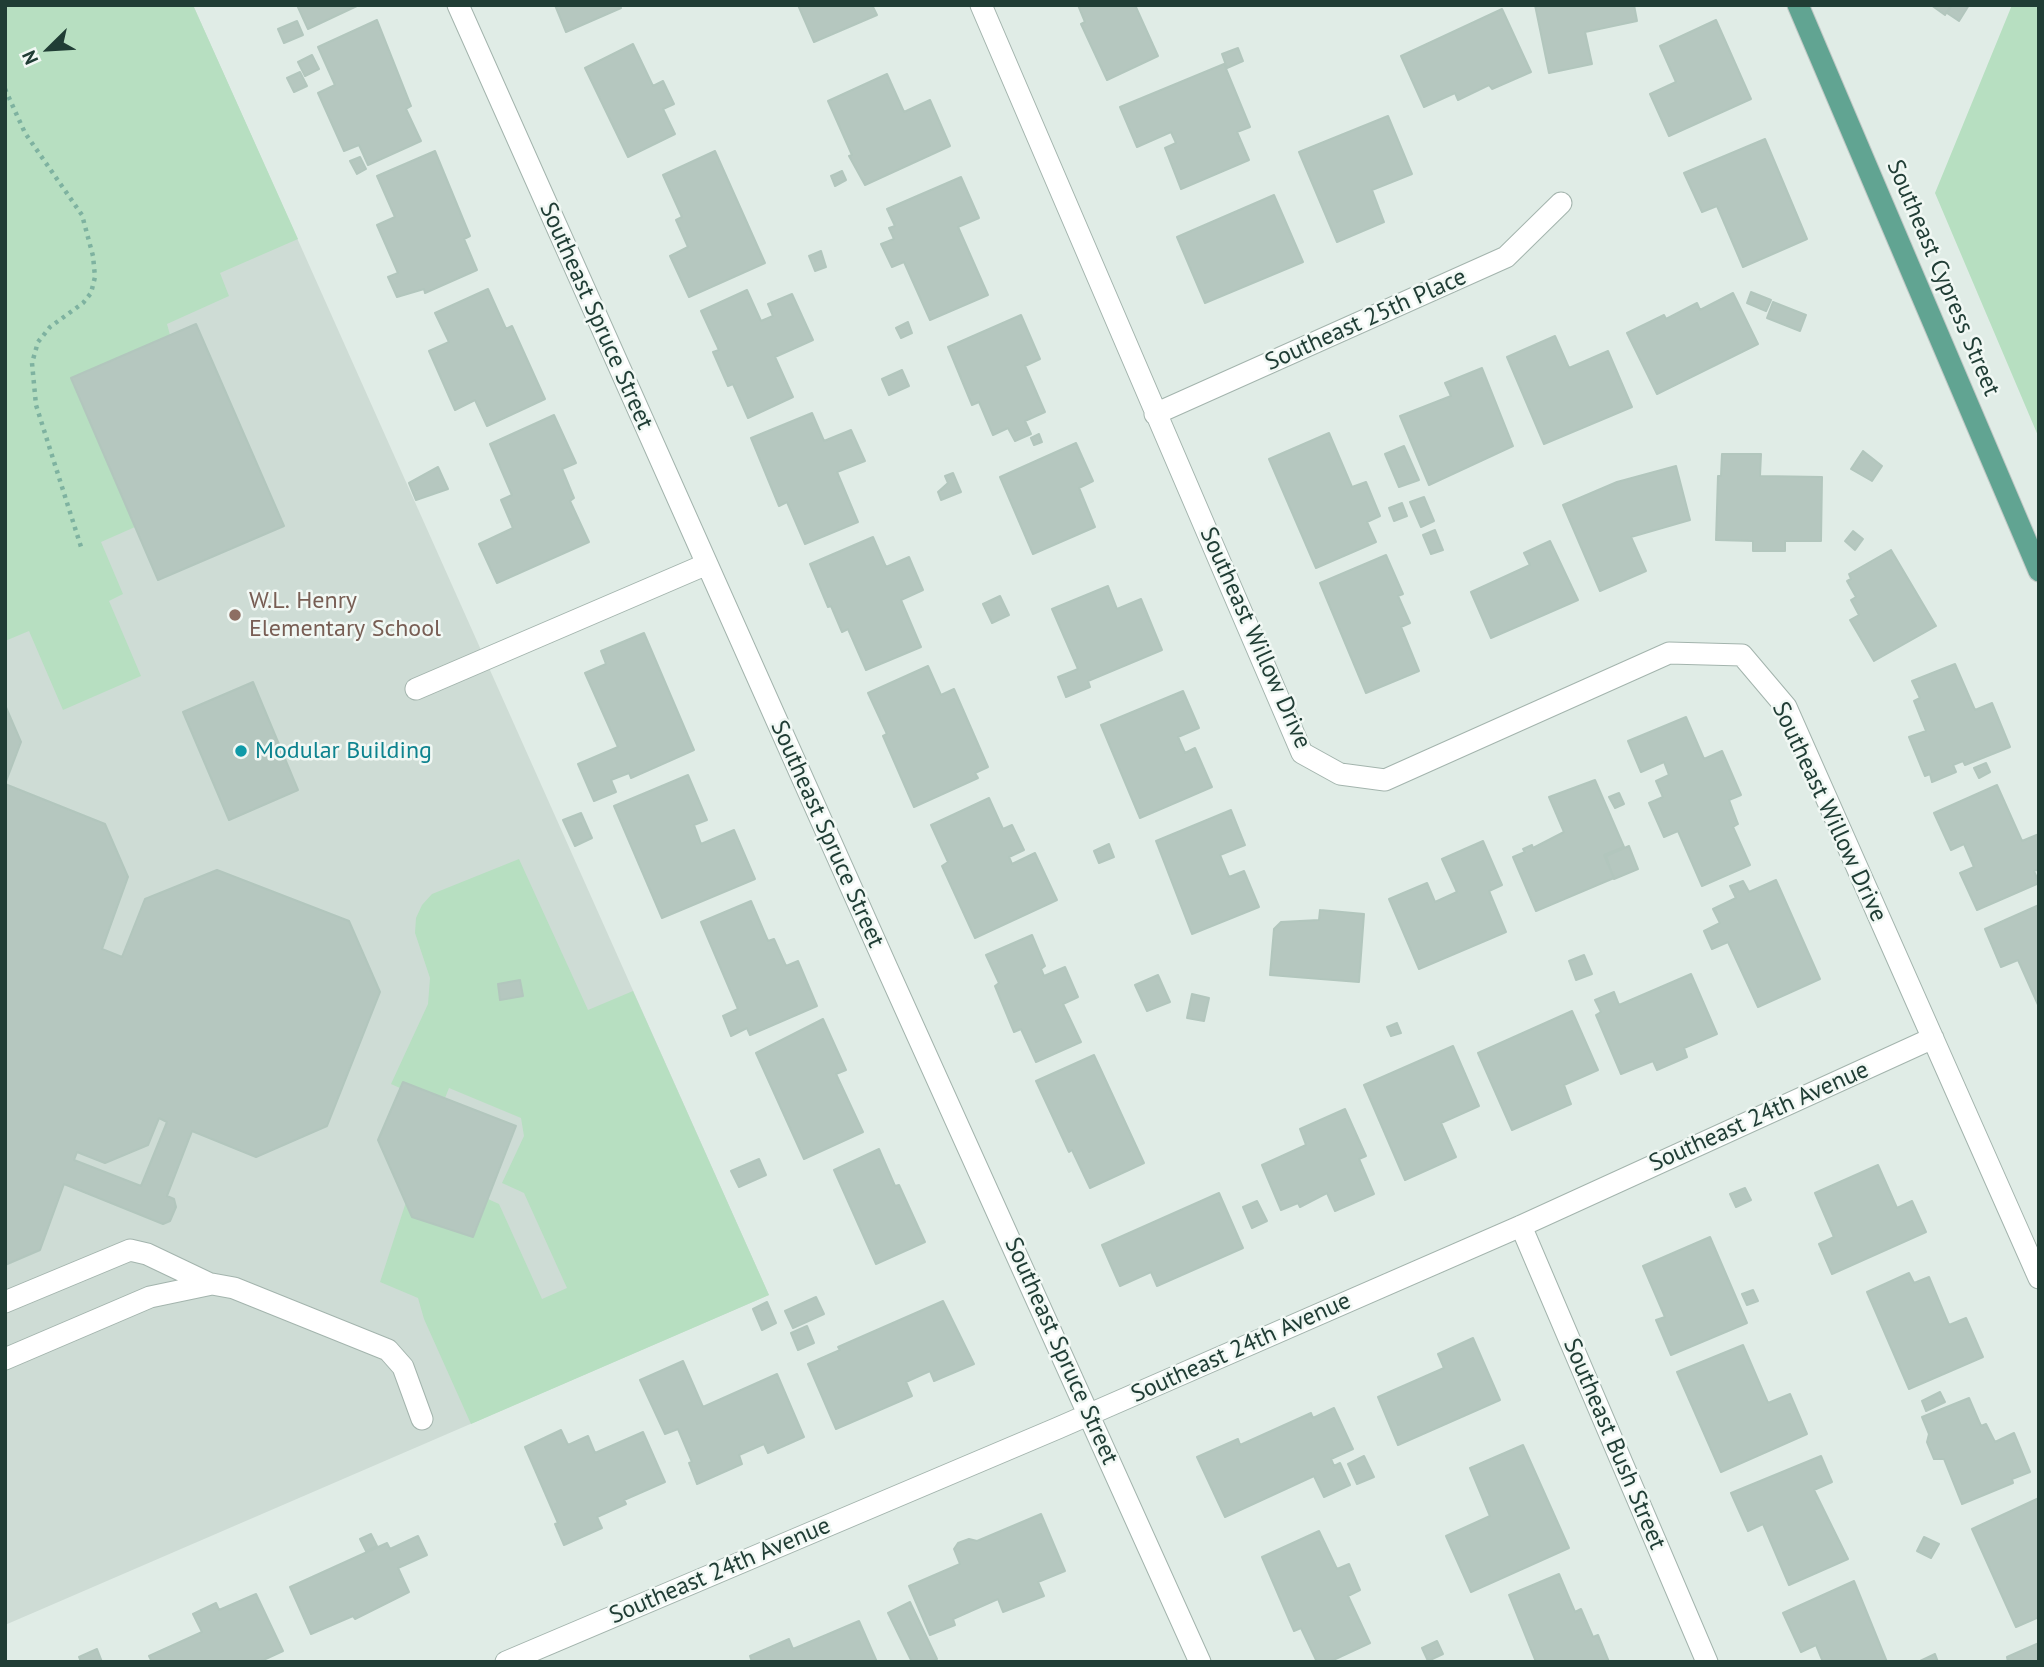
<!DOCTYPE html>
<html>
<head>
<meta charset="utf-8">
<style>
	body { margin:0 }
	#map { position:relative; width:2044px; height:1667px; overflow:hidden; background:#e0ece6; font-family:"PT Sans",sans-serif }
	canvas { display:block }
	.frame { position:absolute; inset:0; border:7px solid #203d35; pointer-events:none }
	.north { position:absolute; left:14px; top:14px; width:70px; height:70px; -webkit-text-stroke:5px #f1f8f4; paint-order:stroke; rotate:246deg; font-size:19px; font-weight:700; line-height:28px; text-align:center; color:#203d35 }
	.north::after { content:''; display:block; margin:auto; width:24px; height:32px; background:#203d35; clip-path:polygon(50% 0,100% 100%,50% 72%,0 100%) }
</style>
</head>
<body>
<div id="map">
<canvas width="2044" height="1667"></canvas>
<div class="frame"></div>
<div class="north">N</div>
</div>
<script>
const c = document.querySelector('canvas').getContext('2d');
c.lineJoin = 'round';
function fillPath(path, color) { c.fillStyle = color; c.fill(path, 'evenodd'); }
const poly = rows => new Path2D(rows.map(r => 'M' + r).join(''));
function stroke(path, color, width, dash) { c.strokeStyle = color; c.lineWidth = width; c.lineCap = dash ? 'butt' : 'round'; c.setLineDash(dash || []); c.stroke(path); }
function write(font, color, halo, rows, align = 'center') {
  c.font = font + ' "PT Sans",sans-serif'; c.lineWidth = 5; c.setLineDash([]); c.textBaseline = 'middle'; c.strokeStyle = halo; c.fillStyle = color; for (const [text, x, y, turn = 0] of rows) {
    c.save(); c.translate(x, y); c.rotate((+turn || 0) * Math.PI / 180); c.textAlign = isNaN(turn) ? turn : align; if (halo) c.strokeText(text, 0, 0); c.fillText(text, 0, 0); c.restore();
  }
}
fillPath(poly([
	[5,5,193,5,769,1295,5,1625]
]), '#cedcd5');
fillPath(poly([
	[5,5,193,5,298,239,220,273,229,296,167,324,170,335,135,527,101,542,123,594,109,601,141,676,63,710,29,631,5,641],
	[2012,5,2039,5,2039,438,1935,193],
	[519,859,588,1010,633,991,769,1295,471,1424,424,1319,418,1298,380,1282,406,1202,412,1217,472,1237,488,1199,499,1204,542,1299,567,1288,524,1193,502,1183,524,1136,521,1118,449,1088,445,1098,403,1082,400,1088,391,1084,428,1004,430,978,415,933,416,918,422,905,432,894]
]), '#b7dfc1');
const building = poly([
	[297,5,359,5,308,29,297,5],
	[555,5,620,5,621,8,566,32,555,5],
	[798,5,872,5,877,15,814,42,798,5],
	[1078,5,1135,5,1158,56,1107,80,1081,24,1085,22,1078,5],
	[1535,5,1634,5,1637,21,1585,32,1592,64,1549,73,1535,5],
	[1931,5,1951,5,1945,15,1931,5],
	[1952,5,1969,5,1959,21,1947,13,1952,5],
	[1502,9,1531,72,1492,89,1489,85,1458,100,1455,93,1424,107,1401,56,1502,9],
	[377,20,411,106,406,109,421,141,368,165,359,145,344,151,318,93,335,85,318,47,377,20],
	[1716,20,1751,99,1669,136,1650,94,1676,82,1660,46,1716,20],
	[297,21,303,35,284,43,278,29,297,21],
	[633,44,653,86,663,81,674,104,663,109,675,134,628,157,585,68,633,44],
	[1238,48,1243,61,1227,68,1222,54,1238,48],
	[312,55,319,69,305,76,298,62,312,55],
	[1224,64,1250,127,1237,132,1249,160,1181,189,1165,148,1176,143,1171,132,1137,147,1120,107,1224,64],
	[300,72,307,86,294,92,287,78,300,72],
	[887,74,904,112,930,100,950,146,865,185,849,156,852,155,828,101,887,74],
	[1388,116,1412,174,1372,190,1384,222,1337,242,1299,152,1388,116],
	[1765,139,1807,239,1743,267,1717,206,1702,212,1684,173,1765,139],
	[435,151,470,236,464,239,477,270,425,293,424,289,397,297,388,277,398,273,377,225,395,217,377,176,435,151],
	[715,151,765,263,689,297,670,256,688,247,676,220,682,217,663,175,715,151],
	[360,157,366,169,357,174,350,161,360,157],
	[842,171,846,180,835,186,831,176,842,171],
	[961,177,979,218,958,227,988,295,930,320,904,262,892,267,881,244,894,239,889,228,895,226,887,209,961,177],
	[1274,195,1303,262,1205,303,1177,237,1274,195],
	[821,251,826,267,815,271,809,256,821,251],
	[488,289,506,329,512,326,545,399,487,426,475,400,455,410,429,351,449,342,435,313,488,289],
	[747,290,761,321,773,316,768,304,792,294,813,340,775,357,793,397,748,418,733,384,728,386,713,352,719,350,701,311,747,290],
	[1751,292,1771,300,1766,311,1747,303,1751,292],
	[1733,293,1758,344,1657,394,1627,333,1664,315,1666,319,1697,303,1700,310,1733,293],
	[1773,302,1806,315,1800,331,1767,318,1773,302],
	[1021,315,1040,359,1025,366,1045,412,1025,421,1031,434,1015,441,1008,428,993,435,979,402,972,405,948,347,1021,315],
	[908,322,912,333,901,338,896,328,908,322],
	[196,324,284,526,158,580,71,378,196,324],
	[1555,336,1569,368,1608,351,1632,407,1544,444,1507,357,1555,336],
	[1482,368,1513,446,1429,485,1400,416,1451,396,1445,383,1482,368],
	[902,370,909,386,889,395,882,379,902,370],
	[812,413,824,441,851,430,865,461,837,472,858,522,805,544,787,502,779,506,751,438,812,413],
	[554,415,576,463,562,469,574,498,570,501,589,542,497,583,479,544,513,528,501,500,512,495,490,444,554,415],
	[1329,433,1352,487,1366,482,1380,516,1367,522,1376,542,1316,568,1269,459,1329,433],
	[1039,434,1042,442,1034,445,1031,438,1039,434],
	[1076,443,1093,481,1079,488,1095,527,1033,554,1000,477,1076,443],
	[1404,446,1419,480,1399,487,1385,454,1404,446],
	[1863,451,1882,466,1872,481,1851,469,1863,451],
	[1722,454,1761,454,1760,476,1822,477,1821,541,1785,541,1785,551,1753,551,1753,541,1716,540,1718,476,1721,476,1722,454],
	[1676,466,1690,520,1631,537,1646,571,1600,591,1563,505,1617,482,1676,466],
	[438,467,448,489,416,500,409,483,438,467],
	[953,473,961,492,941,500,938,492,948,483,945,476,953,473],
	[1424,497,1434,521,1421,527,1410,502,1424,497],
	[1402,503,1407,516,1394,521,1389,508,1402,503],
	[1435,530,1443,550,1431,554,1423,535,1435,530],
	[1853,531,1863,539,1855,550,1845,541,1853,531],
	[873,537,886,567,909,557,923,590,901,600,921,647,866,670,848,629,842,632,831,606,828,607,810,564,873,537],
	[1550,541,1578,600,1491,638,1471,592,1530,565,1524,553,1550,541],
	[1891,550,1936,626,1874,661,1850,620,1859,615,1851,600,1856,597,1847,581,1851,579,1849,574,1891,550],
	[1386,555,1403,594,1398,596,1410,623,1401,627,1419,671,1366,693,1320,583,1386,555],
	[1108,586,1117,609,1141,599,1162,650,1088,681,1090,687,1066,697,1058,677,1078,669,1052,609,1108,586],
	[1000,596,1009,615,992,623,983,604,1000,596],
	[644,633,694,750,631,778,629,773,611,780,616,792,594,801,578,764,618,747,585,673,606,664,601,651,644,633],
	[1955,664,1975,710,1992,703,2010,747,1965,765,1963,761,1953,765,1956,772,1932,782,1930,774,1925,776,1909,737,1926,731,1914,701,1920,698,1912,681,1955,664],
	[928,666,941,695,954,689,988,767,975,773,978,778,914,807,883,736,887,734,868,693,928,666],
	[253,682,298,790,229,820,183,712,253,682],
	[1183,691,1199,728,1178,737,1185,753,1195,748,1212,787,1140,818,1101,725,1183,691],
	[5,705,21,742,5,784,5,705],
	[1686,717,1704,759,1722,751,1741,795,1729,800,1738,824,1733,827,1750,865,1702,886,1678,831,1664,837,1649,803,1663,797,1656,781,1669,775,1664,762,1641,772,1628,741,1686,717],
	[1986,763,1990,772,1979,778,1974,768,1986,763],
	[688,775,707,820,694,825,701,844,734,830,755,879,662,918,614,806,688,775],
	[1595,780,1624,847,1604,855,1614,878,1536,911,1513,857,1525,852,1523,849,1532,845,1533,848,1564,832,1549,797,1595,780],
	[5,784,105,824,128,877,102,949,122,957,145,899,217,870,349,921,380,992,327,1126,256,1157,192,1131,167,1196,174,1199,176,1207,170,1221,163,1224,64,1184,40,1250,5,1265,5,784],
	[159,1118,167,1122,141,1186,74,1160,77,1152,105,1163,148,1145,159,1118],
	[1997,785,2022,841,2039,834,2039,869,2034,871,2039,883,1977,910,1960,873,1974,867,1964,844,1951,850,1934,813,1997,785],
	[1619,793,1624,804,1615,808,1609,797,1619,793],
	[989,798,1003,829,1012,825,1024,850,1009,857,1012,864,1035,853,1057,900,975,938,942,866,948,862,931,825,989,798],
	[1231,810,1245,845,1220,855,1229,877,1244,871,1259,907,1192,934,1156,841,1231,810],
	[581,813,592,838,575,846,563,820,581,813],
	[1483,841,1502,885,1489,891,1506,932,1419,969,1389,899,1427,883,1435,902,1457,892,1442,859,1483,841],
	[1109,844,1114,857,1099,863,1094,851,1109,844],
	[1629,846,1638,869,1614,879,1606,856,1629,846],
	[1776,880,1820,979,1758,1007,1728,942,1712,949,1704,931,1720,923,1713,909,1736,898,1730,886,1743,881,1749,892,1776,880],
	[751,901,768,941,774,939,786,966,798,961,817,1006,750,1035,747,1028,731,1036,723,1016,738,1009,701,922,751,901],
	[2039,905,2039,1007,2018,960,2001,967,1985,929,2039,905],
	[1320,910,1364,914,1359,982,1270,975,1274,929,1281,922,1319,920,1320,910],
	[1032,935,1045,966,1041,969,1044,976,1065,967,1078,997,1063,1004,1081,1042,1036,1062,1021,1029,1014,1032,995,986,999,983,986,955,1032,935],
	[1584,955,1592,974,1576,980,1569,961,1584,955],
	[1691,974,1717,1034,1684,1048,1687,1057,1657,1070,1653,1061,1621,1074,1596,1015,1601,1012,1595,1000,1614,992,1619,1005,1691,974],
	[1158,975,1170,1002,1147,1011,1135,985,1158,975],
	[520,980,523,996,500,1000,498,984,520,980],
	[1192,994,1209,998,1204,1021,1187,1018,1192,994],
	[1572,1011,1598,1070,1564,1085,1571,1104,1512,1130,1478,1053,1572,1011],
	[823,1019,846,1070,836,1074,863,1132,804,1159,756,1053,823,1019],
	[1397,1023,1401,1033,1391,1036,1387,1027,1397,1023],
	[1453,1046,1479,1106,1441,1123,1456,1157,1405,1180,1364,1085,1453,1046],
	[1094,1055,1144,1163,1090,1188,1072,1150,1069,1152,1036,1081,1094,1055],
	[403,1082,516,1126,473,1237,412,1217,378,1140,403,1082],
	[1345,1109,1366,1156,1359,1159,1374,1194,1335,1211,1327,1193,1300,1207,1298,1203,1281,1210,1262,1165,1306,1145,1300,1129,1345,1109],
	[879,1149,895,1186,899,1185,925,1242,876,1264,834,1170,879,1149],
	[759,1159,766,1175,739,1187,731,1171,759,1159],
	[1878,1165,1897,1208,1912,1201,1926,1232,1832,1274,1819,1244,1834,1237,1815,1193,1878,1165],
	[1745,1188,1751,1200,1736,1207,1730,1194,1745,1188],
	[1219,1193,1243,1248,1157,1286,1151,1272,1120,1286,1102,1245,1219,1193],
	[1257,1201,1267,1221,1252,1228,1243,1207,1257,1201],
	[1710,1237,1747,1323,1671,1355,1656,1320,1665,1317,1643,1266,1710,1237],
	[1909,1273,1914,1283,1929,1277,1949,1325,1966,1318,1983,1357,1909,1389,1867,1292,1909,1273],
	[1753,1290,1758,1301,1747,1305,1742,1294,1753,1290],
	[816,1297,824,1314,793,1328,785,1311,816,1297],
	[943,1301,974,1364,934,1381,930,1371,906,1382,912,1396,836,1429,808,1364,840,1350,838,1347,943,1301],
	[767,1302,776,1323,762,1330,753,1309,767,1302],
	[807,1326,814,1343,798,1350,791,1333,807,1326],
	[1473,1338,1500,1400,1398,1445,1378,1397,1444,1368,1438,1354,1473,1338],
	[1743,1345,1768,1403,1790,1394,1807,1434,1721,1472,1677,1372,1743,1345],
	[683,1361,703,1407,777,1374,804,1437,768,1453,764,1444,739,1455,742,1464,697,1484,689,1463,692,1462,678,1429,665,1434,640,1380,683,1361],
	[1940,1392,1945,1402,1926,1411,1922,1401,1940,1392],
	[1969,1398,1981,1426,1986,1424,1995,1442,2014,1433,2030,1472,2012,1479,2013,1483,1962,1504,1944,1459,1934,1459,1927,1442,1929,1434,1922,1417,1969,1398],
	[1334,1408,1353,1449,1331,1459,1334,1466,1340,1463,1350,1485,1324,1497,1314,1476,1225,1517,1197,1457,1238,1439,1240,1445,1311,1413,1313,1418,1334,1408],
	[561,1430,568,1445,588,1436,595,1453,643,1432,665,1482,624,1500,626,1504,597,1517,602,1528,564,1545,555,1524,558,1523,525,1447,561,1430],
	[1523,1445,1569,1548,1471,1592,1446,1536,1490,1516,1470,1468,1523,1445],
	[1364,1456,1374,1477,1357,1484,1348,1464,1364,1456],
	[1821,1456,1832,1482,1814,1490,1848,1559,1789,1585,1763,1524,1748,1531,1731,1493,1821,1456],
	[2039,1498,2039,1617,2016,1627,1972,1529,2039,1498],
	[1041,1514,1065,1571,1038,1582,1044,1596,1003,1612,998,1599,953,1619,955,1625,930,1635,909,1586,960,1564,954,1549,958,1543,969,1539,977,1541,1041,1514],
	[1319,1531,1337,1569,1349,1564,1360,1590,1348,1596,1370,1643,1329,1662,1317,1662,1301,1628,1294,1631,1262,1557,1319,1531],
	[371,1534,377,1546,366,1551,360,1539,371,1534],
	[418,1536,427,1555,398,1568,409,1592,355,1619,353,1616,311,1634,290,1587,387,1543,390,1549,418,1536],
	[1924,1537,1939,1544,1931,1558,1917,1551,1924,1537],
	[1559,1574,1575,1612,1581,1609,1593,1637,1598,1635,1609,1662,1536,1662,1509,1595,1559,1574],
	[1854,1581,1887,1662,1823,1662,1816,1645,1801,1652,1783,1613,1854,1581],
	[256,1594,283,1651,259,1662,152,1662,149,1656,202,1632,193,1614,216,1603,219,1610,256,1594],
	[910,1602,937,1659,931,1662,912,1662,888,1613,910,1602],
	[859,1621,877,1662,752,1662,750,1656,789,1639,793,1649,859,1621],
	[1437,1641,1443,1654,1428,1661,1422,1648,1437,1641],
	[2039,1643,2039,1662,2008,1662,2007,1657,2039,1643],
	[97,1649,102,1662,81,1662,79,1657,97,1649],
	[1935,1654,1938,1662,1918,1662,1935,1654]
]);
fillPath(building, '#b5c7bf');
stroke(building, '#b2c6bd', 2);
const minor = poly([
	[458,5,887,968,1200,1662],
	[981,5,1302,753,1340,774,1385,780,1669,653,1742,655,1786,707,2039,1278],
	[1155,414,1506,257,1561,203],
	[416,689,707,564],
	[1521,1226,1707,1662],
	[5,1302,130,1250,147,1254,210,1284],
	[5,1359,150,1297,212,1284,234,1288,388,1350,403,1367,422,1419],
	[506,1662,1058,1428,1521,1226,1933,1038]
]);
const major = poly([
	[1798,5,2039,571]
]);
stroke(minor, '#a3b4ad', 23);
stroke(major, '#c1c9c6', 23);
stroke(poly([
	[5,89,25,133,82,215,93,256,95,277,91,293,83,303,50,327,38,342,32,363,36,405,82,550]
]), '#7eb2a0', 4.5, [3.5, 5]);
stroke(minor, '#fff', 21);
stroke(major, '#61a492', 21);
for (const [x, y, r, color] of [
	[235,615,7,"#8d6e63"],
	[241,751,7,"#0f9aa8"]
]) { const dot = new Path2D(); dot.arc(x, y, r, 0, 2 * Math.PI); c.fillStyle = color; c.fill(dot); stroke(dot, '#f1f8f4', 2.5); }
write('24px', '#203d35', '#f1f8f4', [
	["Southeast Cypress Street",1943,278,67],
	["Southeast Spruce Street",596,316,66],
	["Southeast 25th Place",1366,320,-24],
	["Southeast Willow Drive",1255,638,66],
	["Southeast Willow Drive",1829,812,65],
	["Southeast Spruce Street",827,834,66],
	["Southeast 24th Avenue",1759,1117,-24],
	["Southeast 24th Avenue",1241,1348,-24],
	["Southeast Spruce Street",1061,1351,66],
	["Southeast Bush Street",1614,1444,67],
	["Southeast 24th Avenue",720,1571,-23]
]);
write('24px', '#785e54', '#f1f8f4', [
	["W.L. Henry",249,601],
	["Elementary School",249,629]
], 'left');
write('24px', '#0d838f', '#f1f8f4', [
	["Modular Building",255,751]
], 'left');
</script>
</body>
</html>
